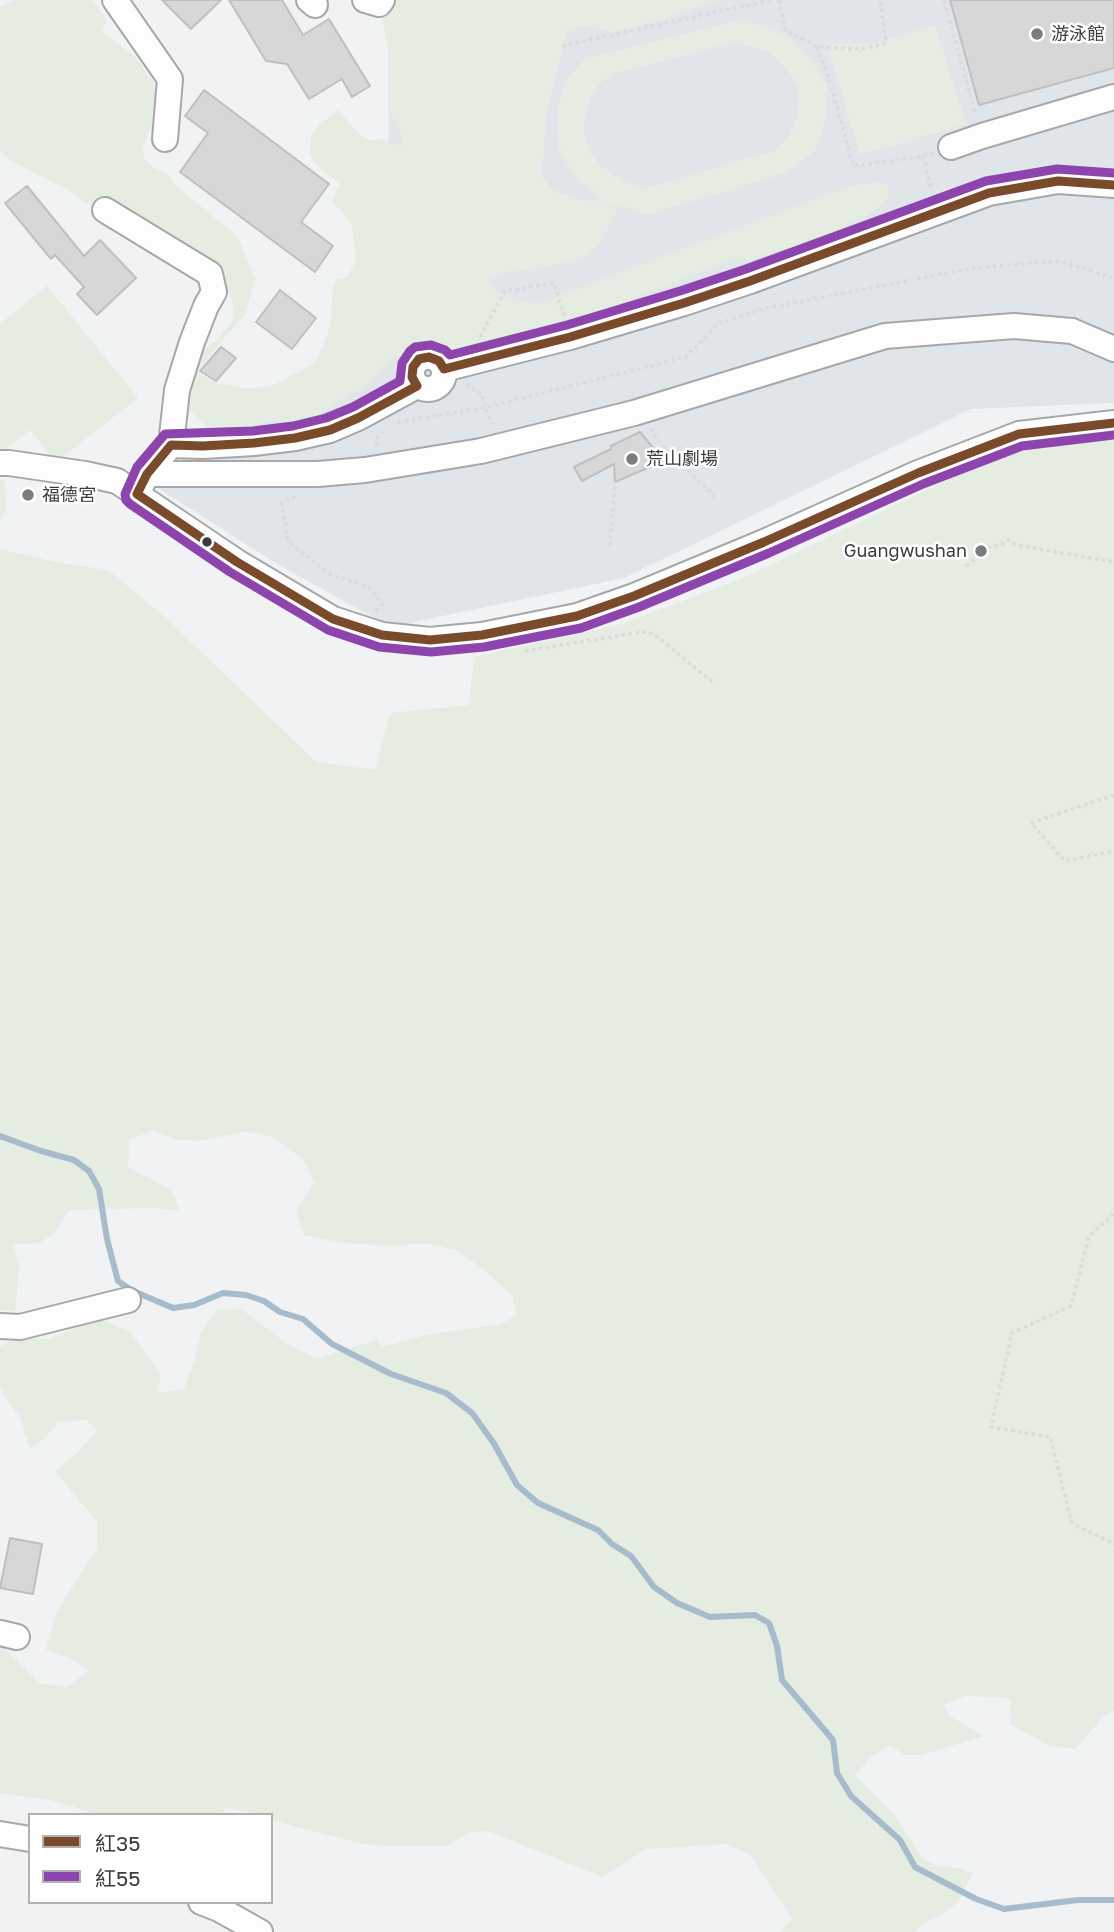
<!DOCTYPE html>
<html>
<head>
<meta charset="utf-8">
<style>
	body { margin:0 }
	#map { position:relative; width:1114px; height:1932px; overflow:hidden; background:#f0f2f3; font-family:"Golos Text","Noto Sans TC",sans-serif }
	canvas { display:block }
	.legend { position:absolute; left:28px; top:1813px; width:245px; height:91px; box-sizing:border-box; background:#fff; border:2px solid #b1b1b1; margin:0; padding:9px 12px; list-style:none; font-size:21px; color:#3b3c3d }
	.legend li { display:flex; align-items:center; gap:14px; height:35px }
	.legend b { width:35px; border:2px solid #b1b1b1 }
</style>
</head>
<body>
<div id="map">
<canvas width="1114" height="1932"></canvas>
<ul class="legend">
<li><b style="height:9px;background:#7a4b2a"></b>紅35</li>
<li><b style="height:9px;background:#8e44ad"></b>紅55</li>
</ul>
</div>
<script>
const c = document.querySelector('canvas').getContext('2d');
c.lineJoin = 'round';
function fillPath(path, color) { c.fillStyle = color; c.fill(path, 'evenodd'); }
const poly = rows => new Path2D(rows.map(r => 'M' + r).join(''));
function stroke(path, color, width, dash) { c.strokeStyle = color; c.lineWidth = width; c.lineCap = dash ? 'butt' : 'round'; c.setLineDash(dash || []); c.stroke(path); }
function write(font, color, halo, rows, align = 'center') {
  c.font = font + ' "Golos Text","Noto Sans TC",sans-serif'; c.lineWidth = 5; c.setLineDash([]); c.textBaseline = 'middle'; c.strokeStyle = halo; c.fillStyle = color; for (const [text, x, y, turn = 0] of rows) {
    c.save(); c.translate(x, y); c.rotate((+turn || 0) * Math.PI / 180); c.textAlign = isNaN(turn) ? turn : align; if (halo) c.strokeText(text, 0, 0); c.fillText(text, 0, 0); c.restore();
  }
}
fillPath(poly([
	[411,0,1114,0,1114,403,971,409,624,578,390,627,274,562,153,485,169,461,197,432,334,361,388,223,389,29]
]), '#e0e5ea');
fillPath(poly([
	[14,0,93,0,107,20,102,31,134,56,154,83,157,114,143,148,145,160,155,169,168,173,175,185,237,236,255,278,246,313,196,371,217,384,245,388,265,387,276,384,313,364,319,356,330,327,333,287,338,278,346,279,356,261,352,226,340,209,332,203,340,184,320,168,313,160,310,153,311,138,318,126,338,110,359,134,371,140,384,139,392,144,401,145,402,136,388,107,388,47,382,18,384,8,391,0,720,0,656,22,612,32,581,25,567,31,546,116,544,153,541,166,544,179,553,190,578,199,591,201,598,200,599,198,574,176,559,149,557,109,565,82,585,58,743,19,788,36,810,58,827,86,826,118,816,150,788,172,648,215,602,201,618,209,601,242,590,254,573,261,541,268,501,273,488,279,497,292,517,301,529,303,547,303,559,295,848,187,874,182,888,185,889,198,865,218,840,228,828,236,804,245,774,251,749,260,733,259,567,325,526,333,501,345,453,355,424,358,405,355,392,359,365,388,340,400,306,424,279,421,265,422,228,433,215,434,186,407,193,358,216,341,232,322,234,306,224,281,208,261,195,250,149,220,116,204,96,207,82,201,67,189,10,160,0,151,0,7],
	[735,42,767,51,787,69,799,90,798,115,789,136,776,150,646,188,623,181,602,167,590,151,584,135,585,116,590,100,599,84,614,74],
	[935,25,966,124,860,155,826,43,870,44],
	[47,286,138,398,56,462,30,430,0,453,0,324],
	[1114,436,1114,1711,1104,1716,1075,1749,1051,1746,1011,1725,1010,1698,966,1696,942,1705,951,1717,984,1736,921,1755,904,1755,890,1745,871,1757,855,1775,894,1814,923,1859,937,1866,959,1868,973,1873,957,1903,944,1913,926,1922,914,1932,780,1932,792,1919,750,1854,725,1844,646,1849,603,1877,488,1831,469,1832,447,1846,384,1846,363,1844,286,1824,271,1819,271,1815,259,1815,227,1807,220,1815,95,1815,72,1806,50,1800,0,1793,0,1644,39,1683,67,1687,89,1671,70,1658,46,1650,57,1611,97,1549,97,1522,55,1471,77,1453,98,1430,86,1420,58,1422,47,1436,30,1449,20,1417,3,1394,0,1385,0,1346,16,1338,50,1339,76,1328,96,1317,130,1332,161,1373,157,1393,184,1389,194,1361,202,1330,218,1310,241,1309,290,1346,317,1359,376,1340,382,1347,427,1335,500,1324,516,1316,513,1297,488,1273,456,1250,425,1243,393,1246,343,1243,304,1235,296,1210,314,1183,304,1160,274,1138,257,1133,242,1132,199,1141,175,1139,152,1131,129,1140,128,1167,171,1190,179,1210,152,1208,69,1210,54,1234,39,1243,13,1244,19,1268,15,1311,0,1310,0,549,56,562,108,570,166,618,316,762,375,770,390,713,469,705,474,657,622,624,743,578,977,466,1059,440],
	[0,480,5,480,6,509,0,522]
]), '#e5ece2');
stroke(poly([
	[0,1136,41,1151,74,1160,89,1171,99,1189,107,1239,118,1281,131,1290,173,1308,194,1305,223,1293,246,1295,264,1301,280,1312,303,1319,332,1344,391,1374,446,1393,472,1413,493,1442,517,1485,538,1503,598,1530,612,1544,631,1556,654,1587,677,1603,710,1617,755,1615,769,1623,777,1646,782,1680,833,1740,837,1773,851,1796,900,1840,915,1867,976,1899,1004,1909,1078,1900,1114,1900]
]), '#a6bbcb', 6);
const building = poly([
	[162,0,221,0,191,29,162,0],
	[229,0,282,0,303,35,329,19,370,86,352,97,342,79,309,99,287,64,266,61,229,0],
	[950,0,1114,0,1114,68,979,105,950,0],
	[204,90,329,184,301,222,333,246,315,272,180,172,208,133,185,116,204,90],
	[27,186,84,256,100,240,136,278,97,315,77,294,84,287,55,255,51,259,5,203,27,186],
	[280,290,316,318,292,349,256,322,280,290],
	[221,347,236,358,216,381,200,371,221,347],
	[640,432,664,461,615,482,614,464,582,481,574,467,611,449,611,446,640,432],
	[10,1538,42,1544,33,1594,0,1588,10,1538]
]);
fillPath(building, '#d7d7d8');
stroke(building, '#bfbfbf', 2);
const minor = poly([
	[115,0,170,79,165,139],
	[309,0,315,5],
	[365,0,379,4,382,0],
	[951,147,982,136,1114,97],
	[105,210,210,274,214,292,206,306,192,342,177,390,171,445,147,474,142,484],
	'412 373a16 16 0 1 1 32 0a16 16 0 1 1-32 0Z',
	[444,369,570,337,684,303,750,281,989,193,1058,181,1114,185],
	[171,445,203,446,254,443,295,438,330,430,358,418,417,386],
	[0,463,9,463,85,474,117,481,237,562,333,619,382,635,430,640,482,635,577,616,634,596,764,542,918,473,1019,434,1114,423],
	[147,474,318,474,365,470,481,451,634,413,885,336,1014,326,1072,331,1114,349],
	[0,1326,20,1327,128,1300],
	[0,1633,17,1637],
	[0,1834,30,1839],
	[201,1902,219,1909,260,1932]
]);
stroke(minor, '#a6a8a8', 28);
stroke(poly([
	[779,0,785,30,817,47,862,49,886,43,880,0],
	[944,0,976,116],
	[562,46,772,0],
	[817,47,831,85,853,166,923,156,933,153],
	[923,156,932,191],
	[480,337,505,291,554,283,565,318],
	[470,384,468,386,481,393,492,425],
	[398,422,486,407,686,357,719,323,766,308,974,268,1059,261,1114,278],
	[652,428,656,438,715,497],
	[377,445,376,438,382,431],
	[295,496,282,503,288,541,330,574,368,587,382,604,375,611],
	[610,546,615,482],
	[966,566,987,548,1003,544,1009,540,1016,545,1114,562],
	[525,651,647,631,659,638,714,683],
	[1114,795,1031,823,1065,861,1114,851],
	[1114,1214,1089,1236,1071,1306,1012,1333,991,1427,1050,1437,1072,1523,1114,1544]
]), '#dbdbdc', 3.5, [3.5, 3.5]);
stroke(minor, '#fdfdfd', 24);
stroke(poly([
	[1114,185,1058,181,989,193,750,281,684,303,570,337,444,369,439,361,429,357,419,359,413,367,412,377,417,386,358,418,330,430,295,438,254,443,203,446,171,445,147,474,137,494,237,562,333,619,382,635,430,640,482,635,577,616,634,596,764,542,918,473,1019,434,1114,423]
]), '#7a4b2a', 9);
stroke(poly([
	[1114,173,1057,169,986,181,746,269,680,291,567,325,450,355,445,350,431,345,415,347,410,351,402,363,400,381,353,407,326,418,293,426,253,431,165,434,137,467,125,494,126,500,130,504,230,572,328,630,379,647,431,652,484,647,581,628,639,607,769,553,923,484,1022,446,1114,435]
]), '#8e44ad', 9);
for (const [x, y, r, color] of [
	[1037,34,7,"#7a7c7d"],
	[632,459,7,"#7a7c7d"],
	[28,495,7,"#7a7c7d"],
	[207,542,6,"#3b3c3d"],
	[981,551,7,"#7a7c7d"]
]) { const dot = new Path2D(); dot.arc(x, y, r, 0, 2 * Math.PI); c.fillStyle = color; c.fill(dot); stroke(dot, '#fff', 2.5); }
write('18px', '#3b3c3d', '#fff', [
	["游泳館",1051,34],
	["荒山劇場",646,459],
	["福德宮",42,495],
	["Guangwushan",967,551,"right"]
], 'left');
</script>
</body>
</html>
